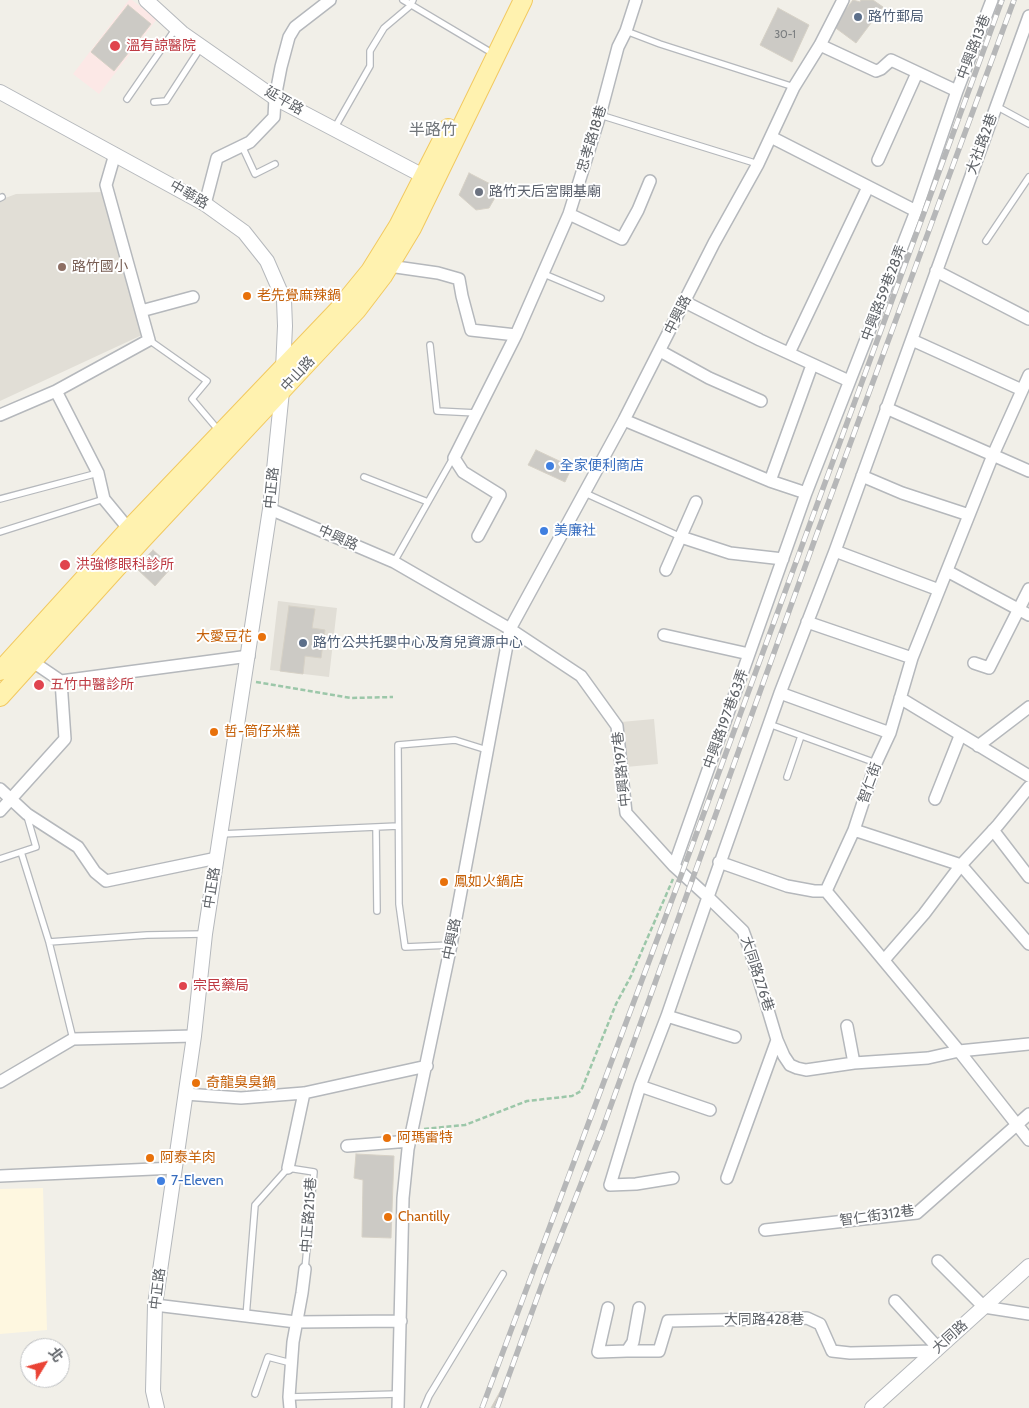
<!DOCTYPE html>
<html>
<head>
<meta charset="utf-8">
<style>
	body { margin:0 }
	#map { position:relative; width:1029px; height:1408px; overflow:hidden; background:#f1efe8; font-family:Cabin,"Noto Sans TC",sans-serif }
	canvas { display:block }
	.north { position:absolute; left:20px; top:1338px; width:50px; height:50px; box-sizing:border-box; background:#fff; border:1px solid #bfc1c3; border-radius:50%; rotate:53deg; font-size:14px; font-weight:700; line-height:20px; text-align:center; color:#5f6368 }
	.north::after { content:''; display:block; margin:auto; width:18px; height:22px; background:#ea4335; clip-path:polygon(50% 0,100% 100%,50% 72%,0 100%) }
</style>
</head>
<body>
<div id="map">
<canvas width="1029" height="1408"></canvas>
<div class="north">北</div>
</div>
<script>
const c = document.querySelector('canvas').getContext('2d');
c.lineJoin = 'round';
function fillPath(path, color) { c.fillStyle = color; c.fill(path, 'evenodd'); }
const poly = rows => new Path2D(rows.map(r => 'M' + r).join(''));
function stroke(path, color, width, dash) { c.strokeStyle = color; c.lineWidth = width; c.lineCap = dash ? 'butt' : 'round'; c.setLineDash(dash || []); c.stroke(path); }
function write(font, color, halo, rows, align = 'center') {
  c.font = font + ' Cabin,"Noto Sans TC",sans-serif'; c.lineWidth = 4; c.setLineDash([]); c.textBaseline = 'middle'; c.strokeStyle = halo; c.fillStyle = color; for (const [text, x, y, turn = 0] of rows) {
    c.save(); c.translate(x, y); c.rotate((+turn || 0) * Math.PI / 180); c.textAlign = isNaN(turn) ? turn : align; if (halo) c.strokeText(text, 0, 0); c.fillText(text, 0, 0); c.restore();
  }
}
fillPath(poly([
	[43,1188,47,1330,0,1334,0,1189]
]), '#fef7e0');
fillPath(poly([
	[104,192,142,335,0,401,0,200,16,194],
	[278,601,337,608,329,677,270,670],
	[654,719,658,764,626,767,621,722]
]), '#e1ded6');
fillPath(poly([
	[129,0,132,0,157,19,99,94,73,74]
]), '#fce8e6');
const building = poly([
	[853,0,860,2,861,0,873,0,883,7,856,43,833,26,853,0],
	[128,5,151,24,114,71,91,52,128,5],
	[778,8,809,25,792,62,760,45,778,8],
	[469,173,500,189,489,208,476,210,459,195,469,173],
	[536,450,572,467,565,482,528,465,536,450],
	[153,550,172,567,155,586,136,568,153,550],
	[289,606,315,609,312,628,325,630,321,658,305,656,303,674,280,671,289,606],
	[356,1154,394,1156,391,1238,362,1237,363,1180,354,1178,356,1154],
	[502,1388,494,1408,491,1408,502,1388]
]);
fillPath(building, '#cccac5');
stroke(building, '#d6d1c6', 1);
const service = poly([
	[403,0,487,50],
	[626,31,660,44,794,87],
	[127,99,176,28],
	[154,102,166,101,201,47],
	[996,106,1029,124],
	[600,115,758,164],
	[334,129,370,66,370,51,384,28,410,6,413,0],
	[242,146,255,174,275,164],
	[0,198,2,197],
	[986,241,1029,177],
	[544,274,601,298],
	[149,340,207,381,192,399,220,432],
	[430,345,437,411,477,413],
	[364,477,428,502],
	[585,493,681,537],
	[0,499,98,473],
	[0,532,104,499],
	[394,562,453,458],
	[769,724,876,763],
	[787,777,801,736],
	[376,827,377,911],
	[221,834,398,826],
	[21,852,49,942,73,1039],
	[0,859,36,847,27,816],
	[49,942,147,935,204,934],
	[451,945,405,947,399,904,398,745,455,740,487,750],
	[246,1317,255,1205,288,1168,314,1172,305,1269],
	[255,1394,268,1357,291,1363],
	[289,1397,398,1394],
	[424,1408,429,1396,503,1274]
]);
const minor = poly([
	[820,45,876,71,881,69,891,60,957,91,992,0],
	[771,137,916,211],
	[878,160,917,73],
	[205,204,217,158,250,142,274,117,275,98,281,67,289,37,295,27,330,0],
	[569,214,622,239,638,210,650,181],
	[389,266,438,273,459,279,462,296,471,330,516,335],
	[936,271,1029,319],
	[685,302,760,340,849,381],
	[141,311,193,297],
	[912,340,1022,390],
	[660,351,709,378,761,401],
	[789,353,868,187],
	[1029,375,993,455,912,658,890,733,876,763,854,830,826,891,959,1051,1029,1140],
	[56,391,149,340,106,185,115,154],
	[886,408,1029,471],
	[0,415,56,391,98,473,104,499,132,533],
	[624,420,770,481,806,493],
	[862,476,902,493,969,515],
	[770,481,812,365],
	[270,509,394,562,510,629,581,676,617,726,626,813,674,866,708,897,780,693,835,551,1029,16],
	[478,536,500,495,463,472,454,458,516,335,569,214,600,115,618,47,626,31,636,0],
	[681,537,730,553,783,559],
	[835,551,939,590],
	[666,570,696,502],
	[947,571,1029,615],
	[807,622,912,658],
	[664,635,749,654,674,866],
	[749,654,806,493,916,211,957,91],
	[33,662,61,681,249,656],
	[974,663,989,668,1029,589],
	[780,693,890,733],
	[900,698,1029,776],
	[978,746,1029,707],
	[1029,787,998,825,961,865,1029,944],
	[0,789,27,814,78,847,95,872,106,881,217,858],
	[935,799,960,736],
	[0,811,65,739,61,681],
	[854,830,961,865,924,914,884,960],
	[993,830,1029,877],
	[719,862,787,886,814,891,826,891],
	[667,1016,735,1037],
	[847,1026,854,1063],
	[0,1082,73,1039,194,1036],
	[640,1086,710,1110],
	[185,1094,241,1098,304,1093,427,1066],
	[347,1146,410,1141],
	[288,1168,304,1093],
	[0,1176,175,1168],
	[673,1178,636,1184,610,1185,640,1086,667,1016,708,897,743,931,750,950,777,1040,784,1056,790,1065,797,1068,806,1070,854,1063,928,1058,959,1051,1029,1044],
	[727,1178,777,1040],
	[765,1230,917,1213,1029,1114],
	[938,1261,984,1307,1029,1314],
	[895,1301,938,1348],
	[155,1305,296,1322,401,1321],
	[608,1308,598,1352,627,1351,633,1342,639,1308],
	[627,1351,659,1351,668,1321,807,1318,820,1324,832,1351,850,1353,935,1351],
	[290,1408,289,1397,293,1342,302,1293,305,1269],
	[398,1408,403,1198,408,1149,451,945,510,629,624,420,714,243,758,164,794,87,820,45,843,0]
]);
const tertiary = poly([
	[146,0,182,33,275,98,431,180],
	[0,92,205,204,244,232,267,261,284,300,285,326,282,391,270,509,205,934,194,1036,155,1305,153,1391,157,1408],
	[872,1408,1029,1266]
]);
const primary = poly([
	[0,671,128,530,339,309,370,271,398,226,448,128],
	[0,697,141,541,357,310,383,276,412,228,523,0]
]);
stroke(service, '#b5b8bc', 8);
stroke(minor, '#b5b8bc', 14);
stroke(tertiary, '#b5b8bc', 16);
stroke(primary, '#f2c960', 20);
stroke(poly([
	[256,682,351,698,393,697],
	[424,1129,465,1125,527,1101,572,1096,581,1091,616,1004,631,976,673,879]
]), '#9cc7a9', 2.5, [5, 2.5]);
stroke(service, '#fff', 5.5);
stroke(minor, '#fff', 11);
stroke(tertiary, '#fff', 14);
stroke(primary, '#fff2af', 18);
const rail = poly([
	[482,1408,682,873,1002,0],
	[497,1408,548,1268,601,1133,815,539,1014,0]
]);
stroke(rail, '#b6b7b8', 5.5);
stroke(rail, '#fff', 4, [11]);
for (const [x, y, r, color] of [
	[858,17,5,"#5c6f8a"],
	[115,46,6,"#e0444e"],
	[479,192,5,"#6b7280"],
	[62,267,5,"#8d6e63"],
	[247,296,5,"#e8710a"],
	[550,466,5,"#3f7fe0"],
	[544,531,5,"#3f7fe0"],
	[65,565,6,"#e0444e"],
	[262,637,5,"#e8710a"],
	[303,643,5,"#5c6f8a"],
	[39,685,6,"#e0444e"],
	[214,732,5,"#e8710a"],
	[444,882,5,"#e8710a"],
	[183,986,5,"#e0444e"],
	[196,1083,5,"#e8710a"],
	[387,1138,5,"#e8710a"],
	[150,1158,5,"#e8710a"],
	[161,1181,5,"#3f7fe0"],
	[388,1217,5,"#e8710a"]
]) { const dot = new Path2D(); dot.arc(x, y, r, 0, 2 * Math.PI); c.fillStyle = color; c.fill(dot); stroke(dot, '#fff', 2); }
write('11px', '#7a7d7f', null, [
	["30-1",785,35]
]);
write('14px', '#4e5e75', '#fff', [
	["路竹郵局",868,17],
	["路竹公共托嬰中心及育兒資源中心",313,643]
], 'left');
write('14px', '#be3a42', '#fff', [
	["溫有諒醫院",126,46],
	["洪強修眼科診所",76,565],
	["五竹中醫診所",50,685],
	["宗民藥局",193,986]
], 'left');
write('14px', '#5f6368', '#fff', [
	["中興路13巷",974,47,-69],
	["延平路",284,101,30],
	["忠孝路18巷",592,139,-73],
	["大社路2巷",982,144,-70],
	["中華路",189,195,30],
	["中興路59巷28弄",884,293,-69],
	["中興路",678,315,-63],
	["中山路",298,374,-47],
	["中正路",272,488,-84],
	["中興路",338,538,24],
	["中興路197巷63弄",726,719,-70],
	["中興路197巷",622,769,-96],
	["智仁街",870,783,-70],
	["中正路",212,888,-81],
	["中興路",452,939,-79],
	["大同路276巷",757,974,72],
	["中正路215巷",309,1215,-86],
	["智仁街312巷",877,1216,-8],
	["中正路",158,1289,-83],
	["大同路428巷",764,1320],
	["大同路",950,1337,-42]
]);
write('14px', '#5b616d', '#fff', [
	["路竹天后宮開基廟",489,192]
], 'left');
write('14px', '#785e54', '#fff', [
	["路竹國小",72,267]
], 'left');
write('14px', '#c56008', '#fff', [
	["老先覺麻辣鍋",257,296],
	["大愛豆花",252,637,"right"],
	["哲-筒仔米糕",224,732],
	["鳳如火鍋店",454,882],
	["奇龍臭臭鍋",206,1083],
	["阿瑪雷特",397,1138],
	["阿泰羊肉",160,1158],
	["Chantilly",398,1217]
], 'left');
write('14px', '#366cbe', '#fff', [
	["全家便利商店",560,466],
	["美廉社",554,531],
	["7-Eleven",171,1181]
], 'left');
write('16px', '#70757a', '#fff', [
	["半路竹",433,130]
]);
</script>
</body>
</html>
